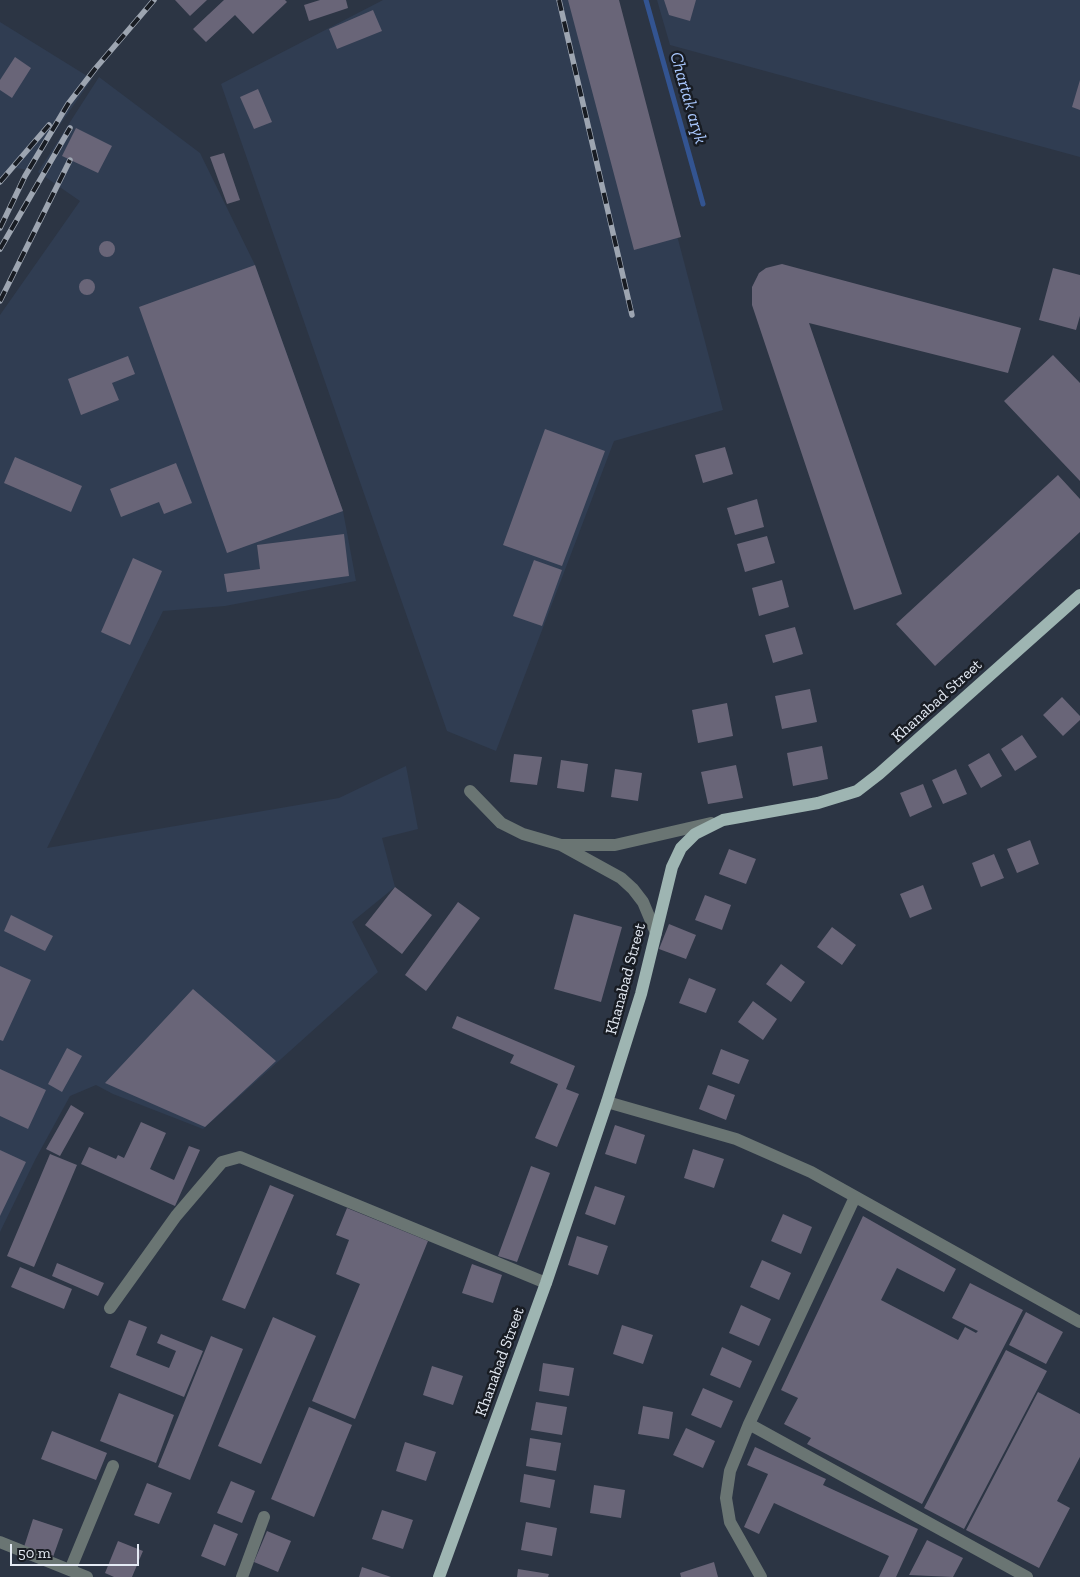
<!DOCTYPE html>
<html>
<head>
<meta charset="utf-8">
<style>
	body { margin:0 }
	#map { position:relative; width:1080px; height:1577px; overflow:hidden; background:#2c3544; font-family:"Zilla Slab",serif }
	canvas { display:block }
	.scale { position:absolute; left:10px; top:1544px; width:129px; height:22px; box-sizing:border-box; border:2px solid #e4eaf4; border-top:0; padding-left:6px; font-size:15px; line-height:18px; white-space:nowrap; color:#e4eaf4; -webkit-text-stroke:4px #181c23; paint-order:stroke }
</style>
</head>
<body>
<div id="map">
<canvas width="1080" height="1577"></canvas>
<div class="scale">50 m</div>
</div>
<script>
const c = document.querySelector('canvas').getContext('2d');
c.lineJoin = 'round';
function fillPath(path, color) { c.fillStyle = color; c.fill(path, 'evenodd'); }
const poly = rows => new Path2D(rows.map(r => 'M' + r).join(''));
function stroke(path, color, width, dash) { c.strokeStyle = color; c.lineWidth = width; c.lineCap = dash ? 'butt' : 'round'; c.setLineDash(dash || []); c.stroke(path); }
function write(font, color, halo, rows, align = 'center') {
  c.font = font + ' "Zilla Slab",serif'; c.lineWidth = 5; c.setLineDash([]); c.textBaseline = 'middle'; c.strokeStyle = halo; c.fillStyle = color; for (const [text, x, y, turn = 0] of rows) {
    c.save(); c.translate(x, y); c.rotate((+turn || 0) * Math.PI / 180); c.textAlign = isNaN(turn) ? turn : align; if (halo) c.strokeText(text, 0, 0); c.fillText(text, 0, 0); c.restore();
  }
}
fillPath(poly([
	[383,0,615,0,723,410,614,441,496,751,447,731,221,84],
	[657,0,1080,0,1080,157,670,45],
	[0,22,92,79,28,170,10,167,0,185],
	[99,77,200,153,255,265,343,511,356,581,225,606,163,611,47,848,339,798,406,766,418,829,382,838,395,887,352,922,378,972,203,1129,113,1094,96,1085,70,1096,35,1160,0,1232,0,315,80,201,38,172]
]), '#303d52');
stroke(poly([
	[646,0,703,204]
]), '#335491', 5);
fillPath(poly([
	[175,0,207,0,190,16],
	[224,0,285,0,287,2,253,34,235,15,206,42,193,29],
	[320,0,346,0,348,8,309,21,304,5],
	[568,0,619,0,681,237,634,250],
	[664,0,696,0,690,21,669,15],
	[373,10,382,31,337,49,329,29],
	[15,57,31,68,12,98,0,90,0,80],
	[1080,80,1080,110,1072,107],
	[258,89,272,122,254,129,240,97],
	[76,128,112,146,98,173,62,156],
	[224,153,240,200,227,204,210,157],
	'99 249a8 8 0 1 1 16 0a8 8 0 1 1-16 0Z',
	[782,264,1021,328,1008,373,809,323,902,594,854,610,752,305,752,287,759,273,766,268],
	[255,265,343,511,227,553,139,307],
	[1053,268,1080,275,1080,316,1076,330,1039,320],
	'79 287a8 8 0 1 1 16 0a8 8 0 1 1-16 0Z',
	[1053,355,1080,383,1080,481,1004,401],
	[128,356,135,374,112,383,119,400,81,415,68,379],
	[545,429,605,451,562,566,503,545],
	[725,447,733,474,703,483,695,455],
	[15,457,82,486,71,512,4,483],
	[176,463,192,503,164,514,159,502,121,517,110,489],
	[1058,475,1080,499,1080,532,935,666,896,624],
	[757,499,764,527,735,535,727,508],
	[344,534,349,576,227,592,224,574,260,569,257,545],
	[767,536,775,563,745,572,737,544],
	[133,558,162,571,130,645,101,632],
	[534,560,562,570,542,626,513,616],
	[782,580,789,607,759,616,752,588],
	[795,627,803,654,773,663,765,635],
	[810,689,817,722,782,729,775,696],
	[1062,697,1080,716,1080,720,1063,736,1043,715],
	[727,703,733,736,698,743,692,710],
	[1022,735,1037,757,1015,771,1001,749],
	[822,746,828,779,793,786,787,753],
	[989,753,1002,776,981,788,968,765],
	[514,754,542,757,537,785,510,782],
	[561,760,588,764,584,792,557,788],
	[736,765,743,798,708,804,701,772],
	[615,769,642,773,638,801,611,797],
	[956,769,967,794,943,804,932,780],
	[923,784,932,807,910,817,900,793],
	[1030,840,1039,864,1017,873,1007,849],
	[729,849,756,859,746,884,719,874],
	[994,854,1004,878,981,887,972,863],
	[923,885,932,909,910,918,900,894],
	[395,887,432,915,402,954,365,925],
	[705,895,731,905,722,930,695,920],
	[458,902,480,918,426,991,405,975],
	[574,914,622,927,601,1002,554,989],
	[11,915,53,936,45,951,4,931],
	[669,924,696,935,686,959,659,949],
	[832,927,856,945,842,965,817,947],
	[781,964,805,982,791,1002,766,984],
	[0,966,31,980,3,1041,0,1040],
	[689,978,716,989,706,1013,679,1003],
	[193,989,276,1061,205,1127,105,1083],
	[753,1001,777,1019,763,1040,738,1022],
	[457,1016,575,1066,566,1089,579,1094,557,1147,535,1138,558,1084,510,1063,514,1055,452,1028],
	[67,1048,82,1056,62,1092,48,1084],
	[721,1049,749,1060,739,1084,712,1074],
	[0,1069,46,1090,28,1129,0,1116],
	[708,1085,735,1095,726,1120,699,1109],
	[71,1105,84,1113,60,1156,46,1149],
	[141,1122,166,1133,150,1169,174,1180,189,1146,200,1150,175,1206,81,1164,89,1147,116,1159,118,1155,124,1158],
	[615,1125,645,1135,636,1164,605,1154],
	[693,1149,724,1159,714,1188,684,1178],
	[0,1150,26,1162,0,1216],
	[50,1154,77,1165,34,1267,7,1256],
	[531,1166,550,1173,517,1262,498,1256],
	[270,1185,294,1195,245,1309,222,1300],
	[595,1186,625,1196,615,1225,585,1214],
	[347,1208,428,1241,355,1419,312,1401,360,1284,336,1274,349,1240,336,1235],
	[783,1214,812,1227,801,1254,771,1241],
	[863,1216,956,1269,944,1292,897,1268,881,1300,958,1340,965,1327,976,1333,978,1331,952,1318,970,1283,1023,1310,922,1504,807,1444,811,1438,784,1424,798,1398,781,1390],
	[577,1236,608,1246,598,1275,568,1265],
	[762,1260,791,1273,779,1300,750,1287],
	[57,1263,104,1283,98,1296,52,1276],
	[472,1264,502,1275,493,1303,462,1293],
	[20,1267,72,1289,64,1309,11,1287],
	[741,1305,771,1319,759,1346,729,1333],
	[1026,1312,1063,1332,1046,1364,1009,1345],
	[273,1317,316,1336,261,1464,218,1446],
	[129,1320,147,1327,136,1355,169,1368,176,1351,157,1343,161,1334,203,1351,184,1397,110,1367],
	[622,1325,653,1335,643,1364,613,1354],
	[211,1336,243,1349,190,1480,158,1467],
	[722,1347,752,1361,740,1388,710,1375],
	[1006,1350,1047,1371,964,1529,924,1508],
	[543,1363,574,1368,569,1396,539,1391],
	[432,1366,463,1376,453,1405,423,1395],
	[703,1388,733,1401,721,1428,691,1415],
	[1038,1392,1080,1414,1080,1457,1057,1501,1070,1508,1039,1568,966,1530],
	[119,1393,174,1415,156,1463,100,1441],
	[536,1402,567,1407,562,1435,531,1430],
	[643,1406,673,1412,669,1439,638,1434],
	[309,1407,352,1425,314,1517,271,1499],
	[686,1428,715,1441,703,1468,673,1455],
	[52,1431,107,1453,96,1480,41,1459],
	[530,1438,561,1443,556,1471,526,1466],
	[405,1442,436,1452,426,1481,396,1471],
	[755,1447,826,1479,823,1485,918,1529,896,1577,879,1577,889,1556,774,1503,759,1534,744,1527,768,1474,747,1465],
	[524,1474,555,1480,550,1508,520,1502],
	[231,1481,255,1491,242,1523,217,1513],
	[147,1483,172,1493,159,1524,134,1515],
	[594,1485,625,1490,621,1518,590,1513],
	[382,1510,413,1520,403,1549,372,1539],
	[33,1519,63,1529,53,1557,24,1547],
	[526,1522,557,1528,552,1556,521,1550],
	[214,1524,238,1534,225,1566,201,1556],
	[267,1531,291,1541,278,1572,254,1562],
	[927,1540,963,1558,953,1577,909,1575],
	[118,1541,143,1551,132,1577,114,1577,105,1573],
	[714,1562,718,1577,681,1577,680,1573],
	[362,1567,391,1577,359,1577],
	[518,1569,549,1574,548,1577,517,1577]
]), '#696578');
stroke(poly([
	[470,791,501,823,523,834,561,845],
	[656,933,643,902,633,889,621,878,561,845,615,845,711,823],
	[607,1102,736,1139,811,1172,1080,1322],
	[110,1308,176,1216,222,1162,240,1157,546,1283],
	[749,1424,1027,1577],
	[0,1542,87,1577],
	[70,1570,113,1466],
	[242,1577,264,1517],
	[761,1577,730,1522,726,1498,730,1471,749,1424,855,1197]
]), '#6a7573', 12);
stroke(poly([
	[439,1577,546,1283,607,1102,641,994,672,867,681,848,695,834,723,820,818,803,857,791,879,774,1080,595]
]), '#9eb5b2', 12);
const rail = poly([
	[559,0,632,315],
	[0,182,49,125],
	[0,228,25,176,68,104,95,69,154,0],
	[0,249,70,128],
	[0,301,70,160]
]);
stroke(rail, '#9da5b1', 5.5);
stroke(rail, '#181c23', 4, [11]);
write('16px', '#e4eaf4', '#181c23', [
	["Khanabad Street",937,701,-42],
	["Khanabad Street",626,979,-75],
	["Khanabad Street",500,1362,-70]
]);
write('italic 18px', '#a9c7fd', '#181c23', [
	["Chartak aryk",688,98,74]
]);
</script>
</body>
</html>
